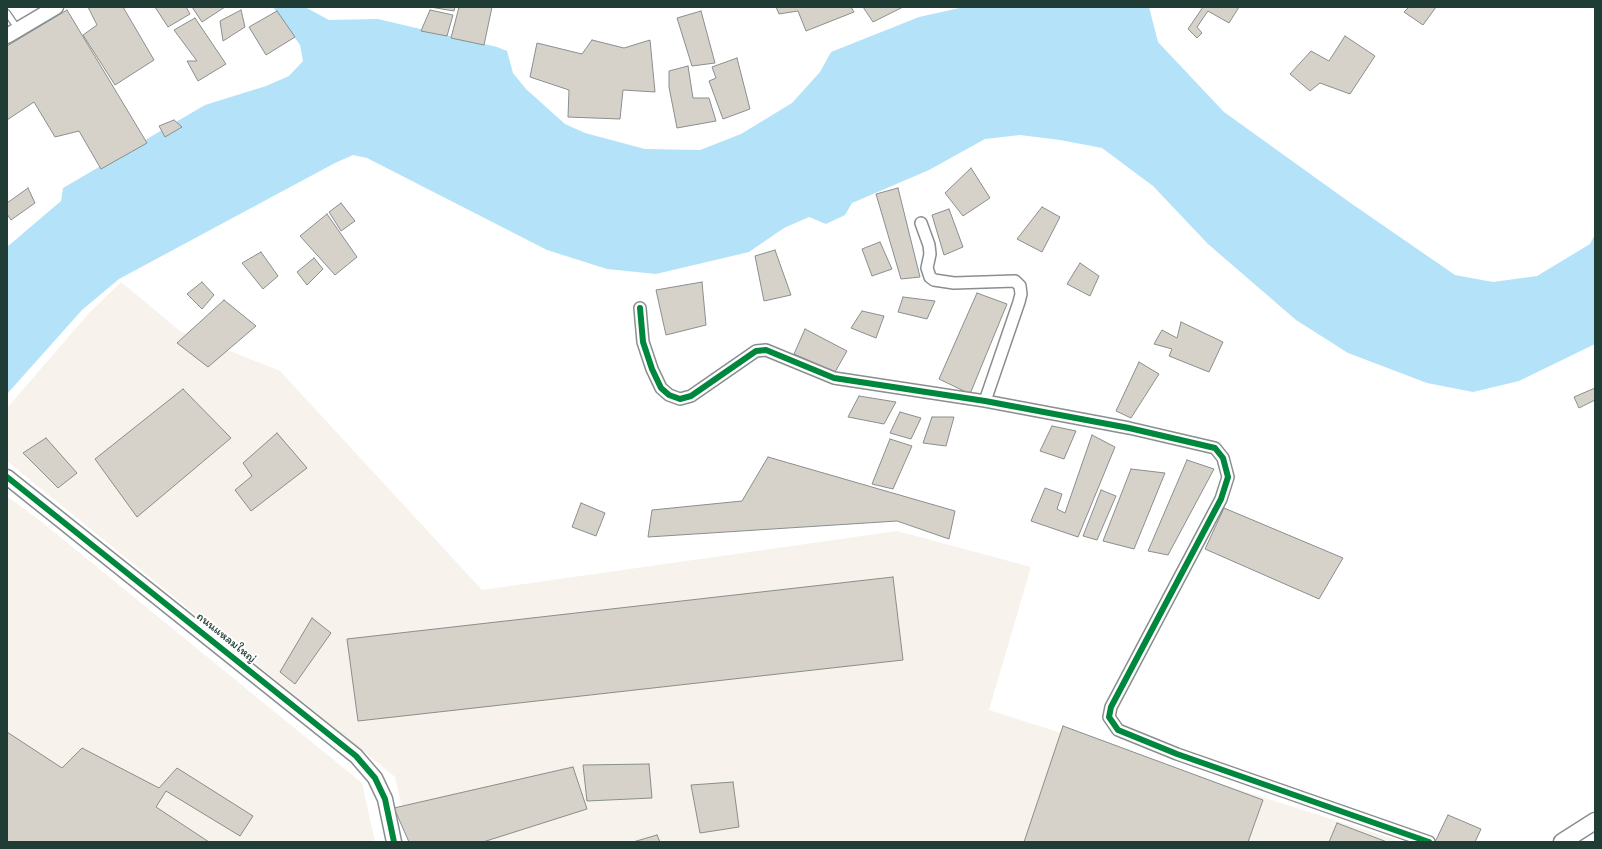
<!DOCTYPE html>
<html>
<head>
<meta charset="utf-8">
<style>
	body { margin:0 }
	#map { position:relative; width:1602px; height:849px; overflow:hidden; background:#fff; font-family:Itim,sans-serif }
	canvas { display:block }
	.frame { position:absolute; inset:0; border:8px solid #1f3d34; pointer-events:none }
</style>
</head>
<body>
<div id="map">
<canvas width="1602" height="849"></canvas>
<div class="frame"></div>
</div>
<script>
const c = document.querySelector('canvas').getContext('2d');
c.lineJoin = 'round';
function fillPath(path, color) { c.fillStyle = color; c.fill(path, 'evenodd'); }
const poly = rows => new Path2D(rows.map(r => 'M' + r).join(''));
function stroke(path, color, width, dash) { c.strokeStyle = color; c.lineWidth = width; c.lineCap = dash ? 'butt' : 'round'; c.setLineDash(dash || []); c.stroke(path); }
function write(font, color, halo, rows, align = 'center') {
  c.font = font + ' Itim,"Playpen Sans Thai",sans-serif'; c.lineWidth = 4; c.setLineDash([]); c.textBaseline = 'middle'; c.strokeStyle = halo; c.fillStyle = color; for (const [text, x, y, turn = 0] of rows) {
    c.save(); c.translate(x, y); c.rotate((+turn || 0) * Math.PI / 180); c.textAlign = isNaN(turn) ? turn : align; if (halo) c.strokeText(text, 0, 0); c.fillText(text, 0, 0); c.restore();
  }
}
fillPath(poly([
	[121,282,180,331,280,371,482,590,897,531,1031,567,989,710,1403,842,410,842,395,777,7,461,7,408,89,313],
	[7,496,43,523,362,783,375,842,7,842]
]), '#f7f2eb');
fillPath(poly([
	[273,7,305,7,329,20,378,19,497,47,507,51,513,73,526,89,565,124,585,133,645,149,700,150,741,134,792,103,820,72,831,52,919,17,964,7,1149,7,1158,42,1224,112,1352,204,1455,275,1493,282,1537,276,1590,244,1595,234,1595,344,1519,381,1473,392,1427,383,1348,353,1296,320,1208,244,1153,186,1102,148,1060,140,1020,135,985,139,929,170,852,203,845,215,826,224,809,217,784,228,749,252,656,274,607,269,547,250,367,158,353,155,335,163,119,279,82,310,7,394,7,247,61,201,63,188,205,105,266,86,289,76,303,61,300,45]
]), '#b4e3f9');
const building = poly([
	[88,7,123,7,154,60,115,85,83,35,97,25,88,7],
	[155,7,186,7,190,14,168,27,155,7],
	[192,7,225,7,202,22,192,7],
	[430,7,455,7,454,11,430,7],
	[459,7,492,7,484,45,451,38,459,7],
	[776,7,851,7,854,12,806,31,798,11,779,14,776,7],
	[863,7,903,7,873,22,863,7],
	[1203,7,1239,7,1229,23,1208,11,1197,27,1202,33,1197,38,1188,29,1203,7],
	[1409,7,1436,7,1423,25,1404,12,1409,7],
	[67,10,147,143,101,169,79,131,55,137,34,102,7,120,7,46,67,10],
	[241,10,245,27,223,41,220,21,241,10],
	[430,10,453,15,447,36,421,31,430,10],
	[277,11,295,37,266,55,249,27,277,11],
	[701,11,715,63,692,66,677,18,701,11],
	[195,18,226,64,198,81,187,61,197,61,174,30,195,18],
	[1345,36,1375,56,1350,94,1320,83,1310,91,1290,74,1311,51,1329,61,1345,36],
	[592,40,624,48,650,40,655,92,623,90,620,119,568,117,569,90,530,77,537,43,582,54,592,40],
	[737,58,750,109,723,119,709,81,716,78,712,67,737,58],
	[688,66,693,98,709,98,716,121,677,128,669,87,669,71,688,66],
	[174,120,182,127,165,137,159,126,174,120],
	[971,168,990,198,963,216,945,193,971,168],
	[28,188,35,203,11,220,7,214,7,203,28,188],
	[898,188,920,277,901,279,876,194,898,188],
	[341,203,355,221,341,231,329,212,341,203],
	[1042,207,1060,217,1042,252,1017,239,1042,207],
	[949,209,963,247,944,255,932,215,949,209],
	[327,214,357,257,335,275,300,236,327,214],
	[880,242,892,269,872,276,862,249,880,242],
	[775,250,791,295,764,301,755,256,775,250],
	[261,252,278,276,263,289,242,263,261,252],
	[314,258,323,269,307,285,297,272,314,258],
	[1080,263,1099,276,1090,296,1067,284,1080,263],
	[202,282,214,295,202,309,187,294,202,282],
	[702,282,706,325,666,335,656,290,702,282],
	[977,293,1007,304,970,394,939,379,977,293],
	[903,297,935,301,927,319,898,312,903,297],
	[224,300,256,326,208,367,177,343,224,300],
	[862,311,884,316,876,338,851,328,862,311],
	[1181,322,1223,342,1209,372,1169,356,1172,349,1154,344,1162,330,1177,338,1181,322],
	[805,329,847,351,835,372,794,354,805,329],
	[1139,362,1159,374,1131,418,1116,411,1139,362],
	[1595,388,1595,400,1579,408,1574,397,1595,388],
	[183,389,231,438,137,517,95,459,183,389],
	[859,396,896,402,884,424,848,417,859,396],
	[900,412,921,418,911,439,890,433,900,412],
	[932,417,954,417,946,446,923,443,932,417],
	[1052,426,1076,431,1064,459,1040,451,1052,426],
	[277,433,307,468,251,511,235,490,252,476,243,463,277,433],
	[1092,435,1115,447,1078,537,1031,521,1045,488,1062,494,1057,509,1065,513,1092,435],
	[46,438,77,473,58,488,23,453,46,438],
	[890,439,912,446,893,489,872,484,890,439],
	[768,457,955,511,949,539,897,521,648,537,652,510,742,501,768,457],
	[1187,460,1214,469,1168,555,1148,551,1187,460],
	[1131,469,1165,473,1134,549,1103,541,1131,469],
	[1101,490,1116,496,1097,540,1083,536,1101,490],
	[581,503,605,513,596,536,572,527,581,503],
	[1224,508,1343,558,1319,599,1205,549,1224,508],
	[893,577,903,660,358,721,347,639,893,577],
	[312,618,331,633,295,684,280,672,312,618],
	[1063,726,1263,800,1248,842,1024,842,1063,726],
	[7,732,62,768,82,748,159,788,177,768,253,816,240,836,166,791,156,807,209,842,7,842,7,732],
	[649,764,652,798,587,801,583,765,649,764],
	[573,767,587,809,483,842,409,842,394,808,573,767],
	[733,782,739,827,700,833,691,785,733,782],
	[1448,815,1481,829,1475,842,1435,842,1448,815],
	[1337,823,1387,842,1329,842,1337,823],
	[657,835,660,842,633,842,657,835]
]);
fillPath(building, '#d6d2c9');
stroke(building, '#898f8d', 1);
const service = poly([
	[7,13,18,29]
]);
const minor = poly([
	[921,223,929,245,930,254,927,268,930,277,934,280,954,283,1015,281,1020,286,1021,294,1019,302,985,401],
	[640,308,643,342,652,369,661,388,669,395,680,399,691,396,756,351,766,350,834,378,985,401,1129,428,1215,448,1223,458,1228,477,1221,499,1111,707,1109,717,1118,730,1177,754,1429,842]
]);
const tertiary = poly([
	[7,36,56,7],
	[7,477,356,756,375,778,385,799,394,842]
]);
const secondary = poly([
	[1562,842,1595,821]
]);
stroke(service, '#898f8d', 8);
stroke(minor, '#898f8d', 14);
stroke(tertiary, '#898f8d', 17);
stroke(secondary, '#898f8d', 19);
stroke(service, '#fff', 5.5);
stroke(minor, '#fff', 11);
stroke(tertiary, '#fff', 14);
stroke(secondary, '#fff', 16);
stroke(poly([
	[640,308,643,342,652,369,661,388,669,395,680,399,691,396,756,351,766,350,834,378,985,401,1129,428,1215,448,1223,458,1228,477,1221,499,1111,707,1109,717,1118,730,1177,754,1429,842],
	[7,477,356,756,375,778,385,799,394,842]
]), '#00873e', 6);
write('12px', '#1f3d34', '#fff', [
	["ถนนแหลมใหญ่",226,638,39]
]);
</script>
</body>
</html>
